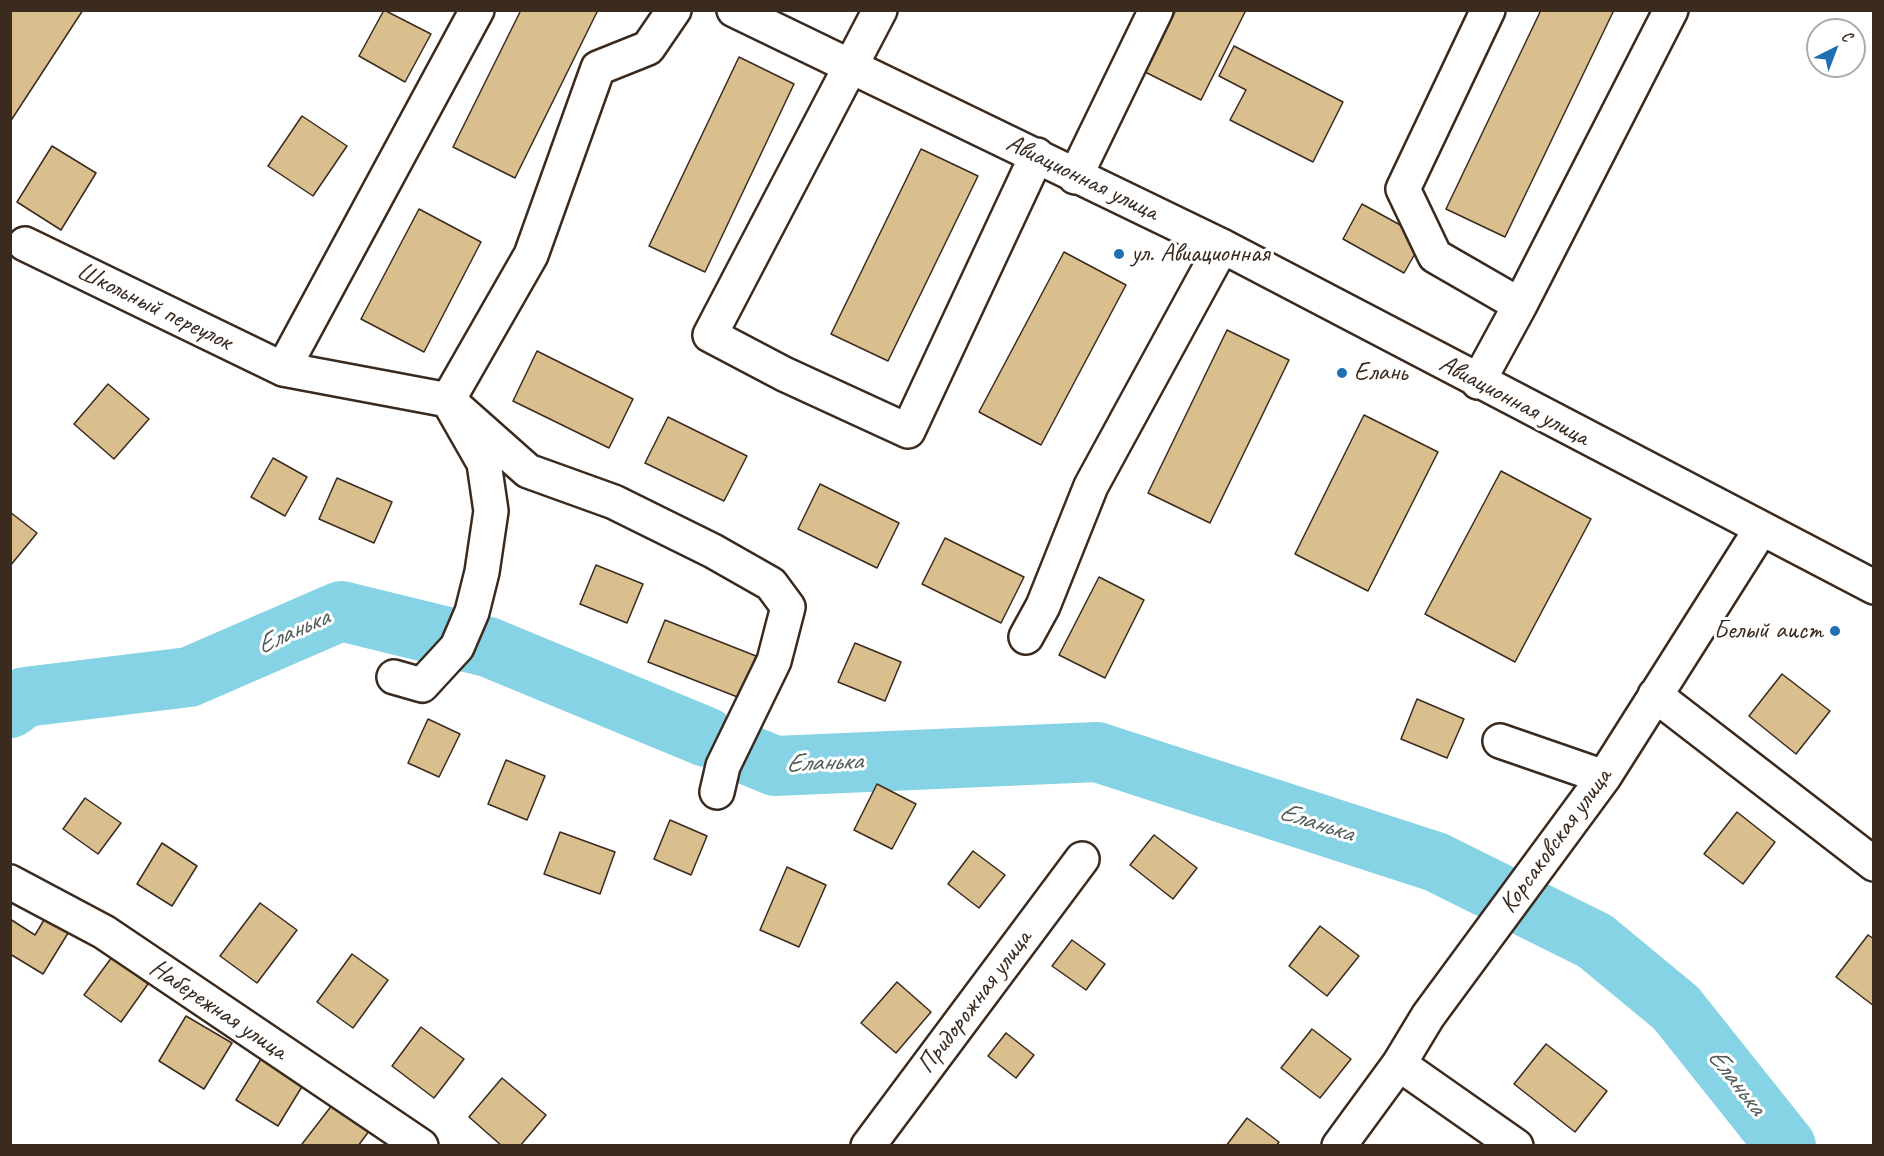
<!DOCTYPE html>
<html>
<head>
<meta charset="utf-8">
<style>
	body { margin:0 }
	#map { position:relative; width:1884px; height:1156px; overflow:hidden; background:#fff; font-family:Caveat,sans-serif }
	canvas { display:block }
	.frame { position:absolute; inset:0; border:12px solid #3b2a1e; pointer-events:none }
	.north { position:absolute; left:1806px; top:18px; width:60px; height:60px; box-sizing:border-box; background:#fff; border:2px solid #b1aaa5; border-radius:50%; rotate:42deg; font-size:16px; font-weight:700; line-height:24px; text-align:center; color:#3b2a1e }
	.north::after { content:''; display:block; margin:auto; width:21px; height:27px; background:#1f6fb2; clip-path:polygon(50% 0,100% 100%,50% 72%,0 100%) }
</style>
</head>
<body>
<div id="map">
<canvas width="1884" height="1156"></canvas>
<div class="frame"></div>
<div class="north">С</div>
</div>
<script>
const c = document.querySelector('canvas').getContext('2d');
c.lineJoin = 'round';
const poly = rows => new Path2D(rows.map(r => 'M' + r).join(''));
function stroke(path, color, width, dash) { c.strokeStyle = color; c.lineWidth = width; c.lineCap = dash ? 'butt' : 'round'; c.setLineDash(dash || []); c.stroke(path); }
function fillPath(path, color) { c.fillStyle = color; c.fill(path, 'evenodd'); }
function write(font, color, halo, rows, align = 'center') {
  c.font = font + ' Caveat,sans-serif'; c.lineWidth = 6; c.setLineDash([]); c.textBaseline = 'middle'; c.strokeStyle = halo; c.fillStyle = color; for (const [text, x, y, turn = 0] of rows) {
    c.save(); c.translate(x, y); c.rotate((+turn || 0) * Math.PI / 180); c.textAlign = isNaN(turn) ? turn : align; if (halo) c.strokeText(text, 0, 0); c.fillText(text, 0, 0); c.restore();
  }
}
stroke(poly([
	[10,708,25,697,189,677,341,611,488,647,706,737],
	[746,754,775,766,1097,752,1436,862,1595,941,1676,1008,1786,1146]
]), '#87d3e6', 60);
const building = poly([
	[10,10,83,10,10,122,10,10],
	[384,10,431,34,405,82,359,56,384,10],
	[521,10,598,10,515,178,453,147,521,10],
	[1176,10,1246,10,1201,100,1145,72,1176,10],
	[1541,10,1614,10,1505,237,1446,209,1541,10],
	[1234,46,1343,102,1313,162,1230,120,1246,90,1219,76,1234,46],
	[739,57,794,84,705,272,649,246,739,57],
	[302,116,347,146,313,196,268,166,302,116],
	[52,146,96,173,61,230,17,202,52,146],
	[921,149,978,176,888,361,831,334,921,149],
	[1362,204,1424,238,1404,273,1343,239,1362,204],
	[419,209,481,242,424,352,361,319,419,209],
	[1064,252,1126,285,1041,445,979,412,1064,252],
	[1227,330,1289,360,1210,523,1148,493,1227,330],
	[537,351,633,399,609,448,513,401,537,351],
	[108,384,149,419,114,459,74,424,108,384],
	[1364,415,1438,452,1368,591,1295,554,1364,415],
	[668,417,747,456,724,501,645,463,668,417],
	[273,458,307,477,285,516,251,497,273,458],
	[1501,471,1591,519,1515,662,1425,614,1501,471],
	[337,478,392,502,374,543,319,519,337,478],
	[820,484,899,523,877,568,798,529,820,484],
	[10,512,37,533,10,566,10,512],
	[945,538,1024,577,1001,623,922,584,945,538],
	[596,565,643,584,627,623,580,604,596,565],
	[1099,577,1144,600,1105,678,1059,655,1099,577],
	[665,620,756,656,740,698,648,662,665,620],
	[855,643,901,662,885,701,838,682,855,643],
	[1782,674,1830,711,1796,754,1749,716,1782,674],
	[1417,699,1464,719,1447,758,1401,739,1417,699],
	[428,719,460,734,439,777,408,763,428,719],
	[506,760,545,776,527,820,488,804,506,760],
	[877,784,916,804,892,849,854,830,877,784],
	[85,798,121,823,98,854,63,829,85,798],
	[1737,812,1775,842,1743,884,1704,854,1737,812],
	[670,820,707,836,691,875,654,859,670,820],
	[560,832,615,852,600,894,544,874,560,832],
	[1154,835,1197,868,1173,899,1130,865,1154,835],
	[162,843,197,866,172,906,137,884,162,843],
	[973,851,1005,875,979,908,948,884,973,851],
	[787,867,826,885,799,947,760,930,787,867],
	[260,903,297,930,257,983,220,956,260,903],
	[53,905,76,920,43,974,10,954,10,919,35,935,53,905],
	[1320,926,1359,956,1327,996,1289,966,1320,926],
	[1868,935,1874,939,1874,1006,1836,977,1868,935],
	[1072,940,1105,964,1086,990,1052,966,1072,940],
	[352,954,388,980,353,1028,317,1002,352,954],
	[112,957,148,984,121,1022,84,995,112,957],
	[897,982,931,1012,896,1053,861,1023,897,982],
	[186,1016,232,1043,204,1089,159,1061,186,1016],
	[421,1027,464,1059,434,1098,392,1066,421,1027],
	[1312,1029,1351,1059,1320,1098,1281,1068,1312,1029],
	[1006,1033,1034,1055,1016,1078,988,1056,1006,1033],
	[1546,1044,1607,1091,1575,1132,1514,1084,1546,1044],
	[264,1054,306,1080,278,1126,236,1100,264,1054],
	[502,1078,546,1115,520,1146,502,1146,469,1117,502,1078],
	[336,1100,372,1127,358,1146,304,1146,302,1144,336,1100],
	[1247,1118,1279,1142,1276,1146,1226,1146,1247,1118]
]);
fillPath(building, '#d9be8e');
stroke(building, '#3b2a1e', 1.5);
const minor = poly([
	[734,10,1222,246,1874,587],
	[880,10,710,335,784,374,908,431,1037,155],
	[1488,10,1403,189,1435,256,1520,305],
	[1075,177,1156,10],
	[25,244,283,369,448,400,528,471,614,502,713,551,771,584,788,607,774,661,723,766,717,792],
	[283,369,477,10],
	[1478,382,1520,305,1671,10],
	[1026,637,1043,606,1091,486,1222,246],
	[394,677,422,685,457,647,472,612,482,572,491,511,484,463,448,400,531,255,598,68,648,48,674,10],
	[1655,695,1874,864],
	[1500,741,1604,777],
	[10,882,104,932,421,1146],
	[1399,1064,1516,1146],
	[868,1146,1082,859],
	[1339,1146,1399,1064,1428,1016,1604,777,1761,529]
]);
stroke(minor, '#3b2a1e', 38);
stroke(minor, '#fff', 33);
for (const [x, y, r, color] of [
	[1119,254,6,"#1f6fb2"],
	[1342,373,6,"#1f6fb2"],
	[1835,631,6,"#1f6fb2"]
]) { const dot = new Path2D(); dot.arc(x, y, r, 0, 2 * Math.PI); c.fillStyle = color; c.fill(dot); stroke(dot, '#fff', 2); }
write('26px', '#3b2a1e', '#fff', [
	["Авиационная улица",1082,178,26],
	["Школьный переулок",154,307,26],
	["Авиационная улица",1514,401,28],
	["Корсаковская улица",1556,841,-54],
	["Придорожная улица",975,1002,-53],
	["Набережная улица",218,1010,34]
]);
write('26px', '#3b2a1e', '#fff', [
	["ул. Авиационная",1131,254],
	["Елань",1354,373],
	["Белый аист",1823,631,"right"]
], 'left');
write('italic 27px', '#525d5a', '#fff', [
	["Еланька",293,632,-24],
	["Еланька",824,763,-2],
	["Еланька",1316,823,18],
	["Еланька",1736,1082,52]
]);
</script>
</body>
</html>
